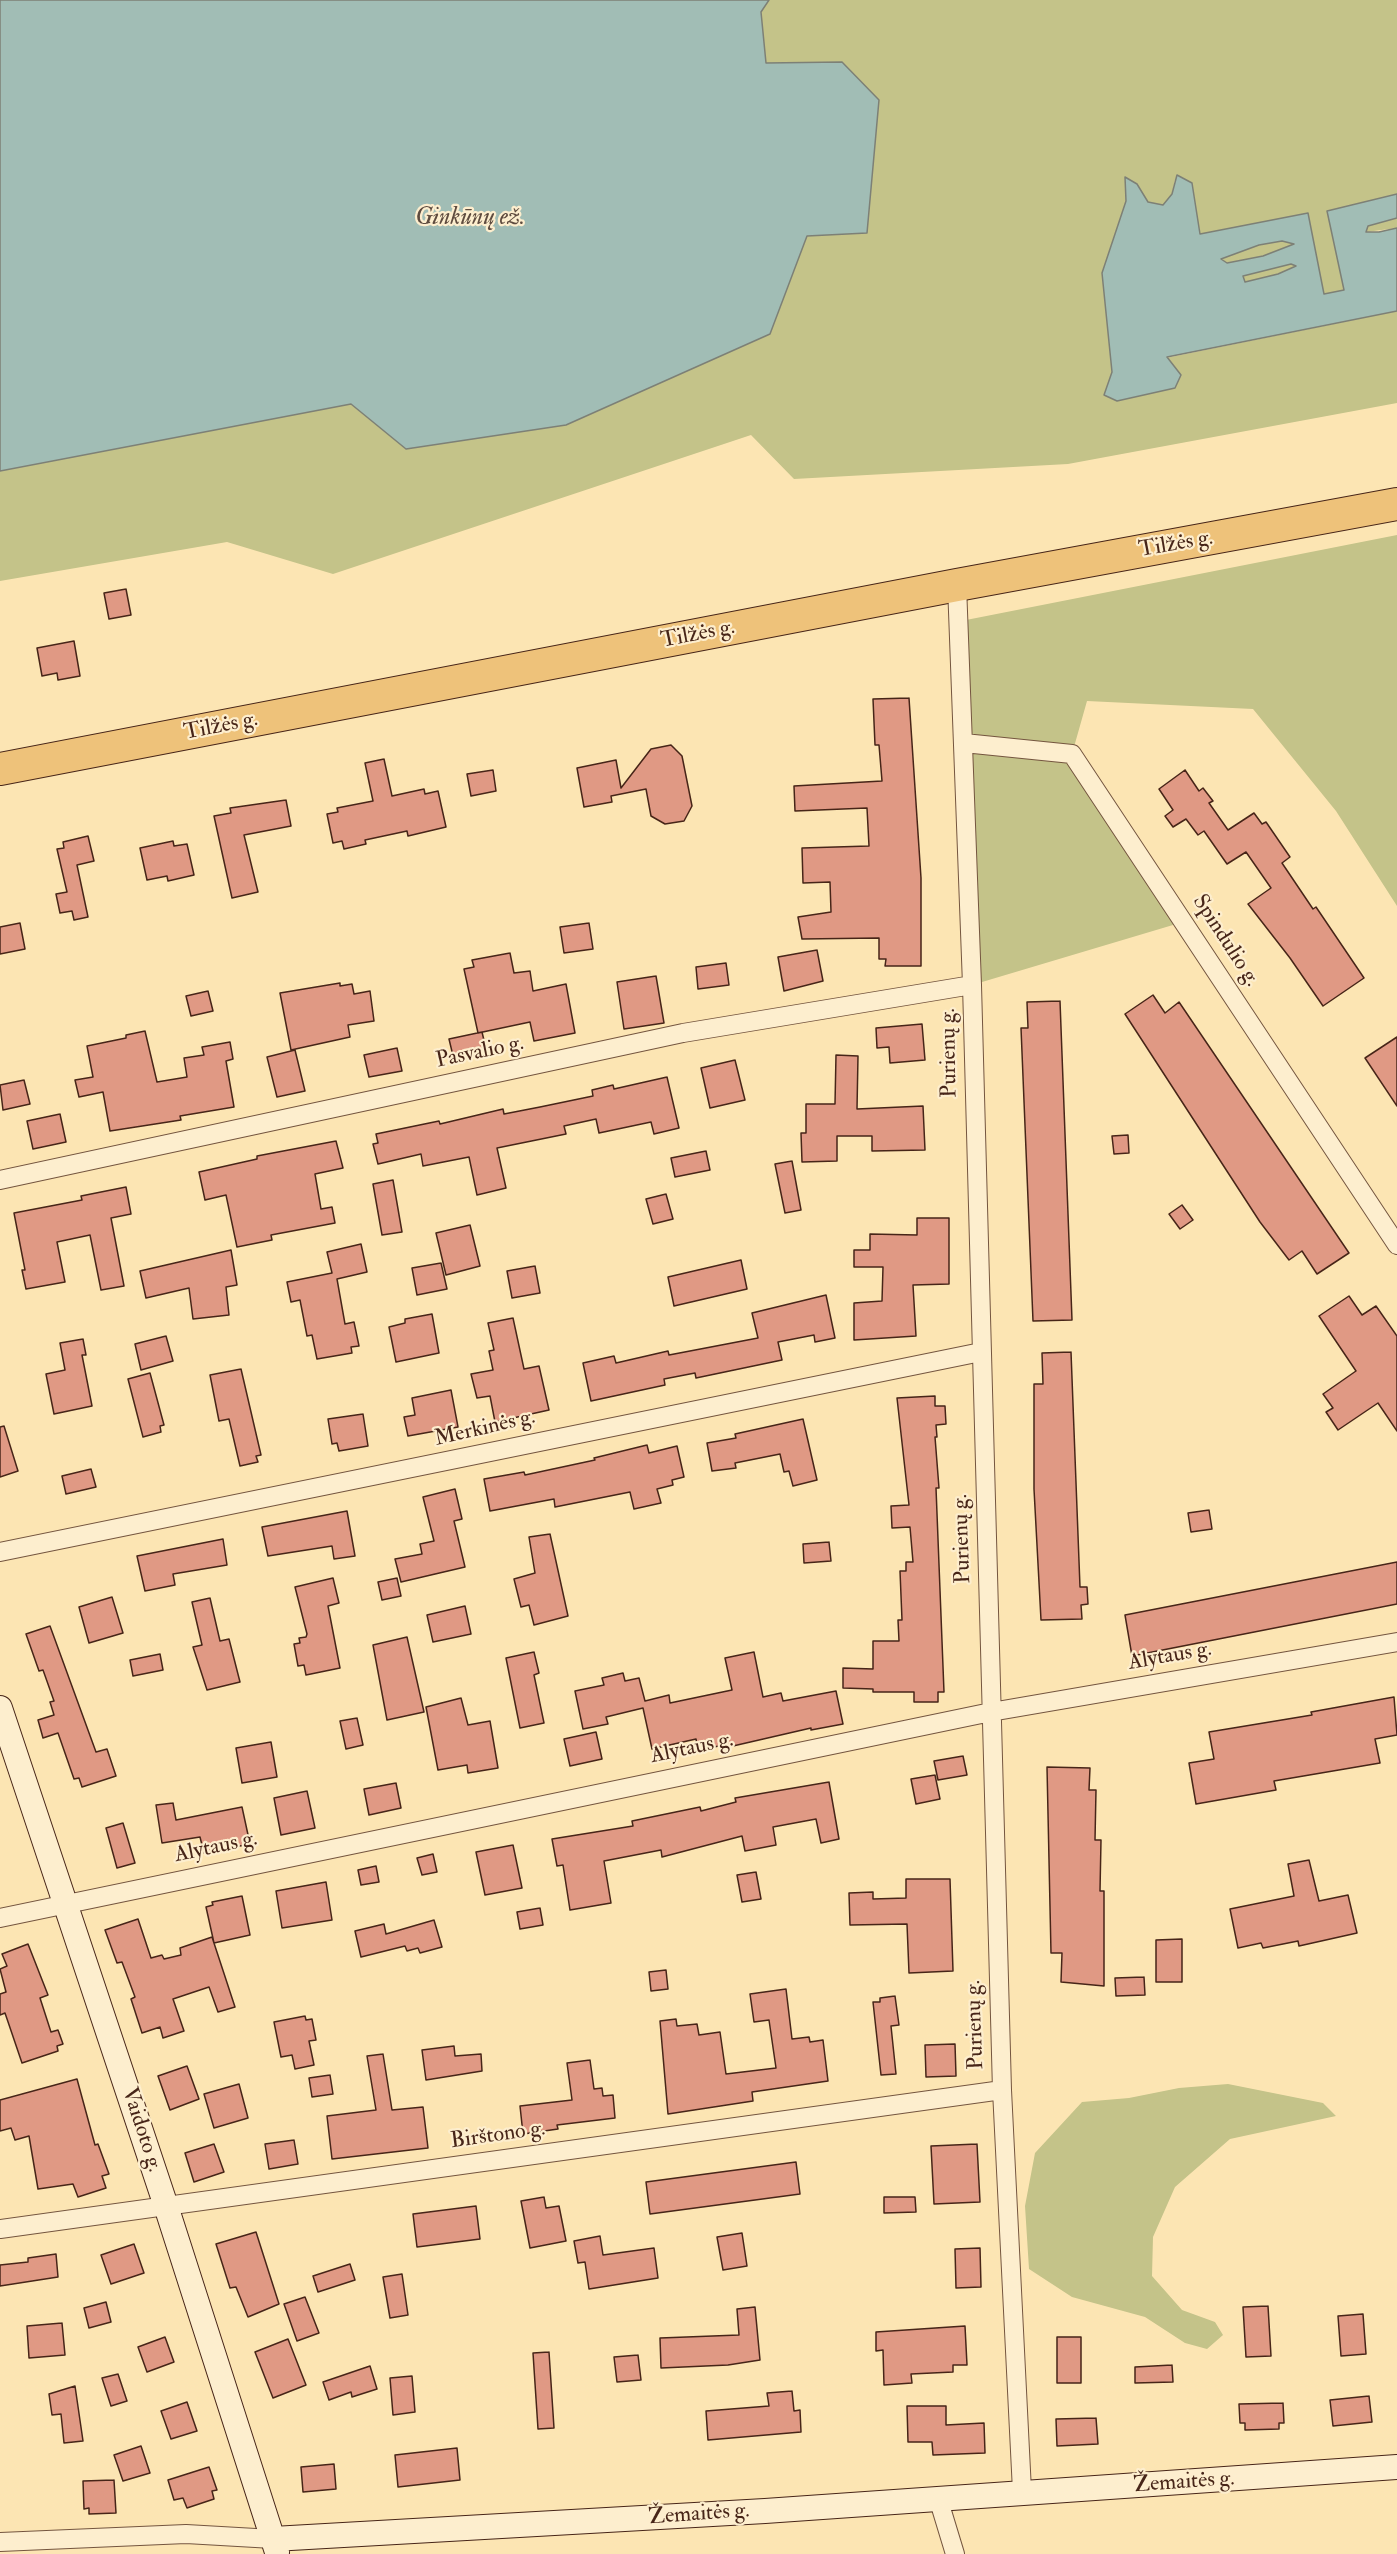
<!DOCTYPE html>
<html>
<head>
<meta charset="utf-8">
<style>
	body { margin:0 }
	canvas { display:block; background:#fce5b3 }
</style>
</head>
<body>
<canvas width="1397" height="2554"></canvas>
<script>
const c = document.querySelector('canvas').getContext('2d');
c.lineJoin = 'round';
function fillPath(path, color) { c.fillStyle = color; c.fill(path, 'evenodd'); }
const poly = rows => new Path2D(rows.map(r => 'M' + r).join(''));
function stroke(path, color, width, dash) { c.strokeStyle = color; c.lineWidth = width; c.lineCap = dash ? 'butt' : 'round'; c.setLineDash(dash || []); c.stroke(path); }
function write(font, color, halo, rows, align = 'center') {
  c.font = font + ' "IM FELL Double Pica",serif'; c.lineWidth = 4.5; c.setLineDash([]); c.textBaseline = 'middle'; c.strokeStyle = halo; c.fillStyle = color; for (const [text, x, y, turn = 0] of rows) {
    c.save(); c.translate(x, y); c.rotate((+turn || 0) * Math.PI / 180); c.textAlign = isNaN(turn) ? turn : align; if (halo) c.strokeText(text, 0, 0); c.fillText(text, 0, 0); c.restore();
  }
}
fillPath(poly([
	[769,0,1397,0,1397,194,1327,211,1344,290,1324,294,1308,213,1200,234,1192,183,1175,180,1172,194,1164,205,1148,202,1137,184,1125,178,1126,201,1102,273,1112,372,1108,386,1166,358,1397,311,1397,403,1068,464,794,479,751,435,333,574,227,542,0,581,0,471,351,404,406,449,566,425,770,334,807,236,842,62,766,63,761,12],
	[1397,218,1397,228,1366,232,1368,226],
	[1282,241,1294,244,1263,256,1226,263,1221,258,1259,245],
	[1291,264,1297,266,1278,274,1245,282,1243,276],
	[1397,535,1397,906,1336,811,1253,709,1087,701,1072,754,1183,922,972,985,961,621],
	[1228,2084,1323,2103,1336,2116,1230,2139,1175,2187,1153,2237,1152,2276,1182,2310,1215,2322,1223,2335,1207,2349,1185,2343,1145,2317,1072,2297,1029,2269,1025,2206,1035,2153,1082,2102,1129,2098,1179,2088]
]), '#c4c389');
const water = poly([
	[0,0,769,0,761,12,766,63,842,62,879,100,867,233,807,236,770,334,566,425,406,449,351,404,0,471,0,0],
	[1177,175,1192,183,1200,234,1308,213,1324,294,1344,290,1327,211,1397,194,1397,218,1368,226,1366,232,1379,232,1397,228,1397,311,1167,357,1181,375,1175,388,1117,401,1104,395,1112,372,1102,273,1126,201,1125,177,1137,184,1148,202,1163,205,1172,194,1177,175],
	[1282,241,1294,244,1263,256,1227,263,1221,259,1259,245,1282,241],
	[1291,264,1296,266,1278,274,1245,282,1243,276,1291,264]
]);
fillPath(water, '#a1bdb5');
stroke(water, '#7d8076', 1.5);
const building = poly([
	[126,589,131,615,109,619,104,593,126,589],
	[74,641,80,676,58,680,57,673,42,676,37,648,74,641],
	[909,698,921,878,921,966,885,966,886,959,879,959,879,938,802,939,798,917,831,912,830,882,803,883,802,848,869,846,867,808,795,811,794,786,882,781,879,745,875,745,873,699,909,698],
	[671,745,682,756,692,806,684,821,665,824,651,816,646,789,611,796,612,802,584,807,577,768,616,760,621,788,651,749,671,745],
	[384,759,392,796,424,789,425,794,438,791,446,827,408,836,407,831,365,840,366,844,344,849,342,841,333,843,327,814,338,812,337,808,373,801,365,763,384,759],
	[493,770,496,791,471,796,467,774,493,770],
	[1185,770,1199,791,1203,788,1213,801,1209,803,1228,830,1254,813,1262,824,1266,822,1290,857,1282,863,1313,909,1316,907,1364,978,1323,1006,1290,958,1248,904,1271,888,1246,852,1227,864,1204,831,1198,835,1186,819,1173,827,1165,816,1173,810,1159,789,1185,770],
	[286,800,291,826,244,835,258,892,232,898,214,816,231,813,230,808,286,800],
	[88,836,94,861,77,865,88,917,74,920,72,911,60,913,56,894,67,892,57,849,64,848,63,842,88,836],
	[173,841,174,846,187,844,194,875,168,881,167,876,147,880,140,848,173,841],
	[20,923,25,949,0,954,0,927,20,923],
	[589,923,593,949,564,953,560,927,589,923],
	[817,950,823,981,784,991,778,957,817,950],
	[510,953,514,973,530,971,533,991,566,984,575,1033,534,1041,530,1022,478,1033,464,969,474,967,472,960,510,953],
	[726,963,729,985,698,989,696,967,726,963],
	[656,976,664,1023,624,1029,617,982,656,976],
	[340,983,340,986,352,984,354,994,370,991,374,1021,348,1025,350,1037,291,1050,280,993,340,983],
	[208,991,213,1011,191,1016,186,996,208,991],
	[1153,995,1165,1013,1179,1002,1349,1253,1317,1274,1302,1251,1289,1260,1260,1222,1125,1014,1153,995],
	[1060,1001,1072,1320,1033,1321,1021,1028,1028,1028,1027,1002,1060,1001],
	[922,1024,925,1060,890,1063,889,1047,877,1048,876,1028,922,1024],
	[145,1031,157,1082,187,1077,184,1058,204,1055,202,1047,230,1042,233,1059,226,1061,234,1107,180,1116,181,1120,110,1131,103,1092,79,1097,75,1080,93,1077,87,1046,126,1038,126,1035,145,1031],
	[482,1032,487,1053,454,1060,449,1039,482,1032],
	[1397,1037,1397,1106,1365,1058,1397,1037],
	[397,1048,402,1071,369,1077,364,1055,397,1048],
	[295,1050,305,1091,277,1097,267,1057,295,1050],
	[836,1055,858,1056,857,1109,923,1106,925,1150,872,1151,872,1136,837,1136,837,1161,802,1162,801,1133,806,1133,806,1104,835,1104,836,1055],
	[735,1060,745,1100,710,1108,701,1068,735,1060],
	[667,1077,679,1128,654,1134,651,1122,599,1133,596,1119,564,1126,566,1134,497,1148,506,1188,477,1195,469,1157,423,1166,421,1154,378,1164,373,1144,378,1143,376,1134,439,1121,440,1124,503,1109,504,1114,540,1107,593,1096,592,1090,613,1085,614,1089,667,1077],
	[24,1080,30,1104,3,1110,0,1085,24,1080],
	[60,1114,66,1142,33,1149,27,1121,60,1114],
	[1128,1135,1129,1153,1114,1154,1112,1136,1128,1135],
	[336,1141,343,1168,315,1174,321,1209,332,1207,335,1223,271,1235,272,1240,237,1247,226,1195,205,1200,199,1172,257,1159,257,1156,336,1141],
	[706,1151,710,1170,675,1177,671,1158,706,1151],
	[792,1161,801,1210,785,1213,775,1164,792,1161],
	[393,1180,402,1232,382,1235,373,1184,393,1180],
	[126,1187,131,1214,111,1218,124,1286,101,1290,90,1235,57,1242,65,1282,26,1289,22,1270,25,1270,14,1213,82,1200,81,1196,126,1187],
	[666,1194,673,1219,653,1224,646,1199,666,1194],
	[1182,1205,1193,1220,1180,1229,1169,1214,1182,1205],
	[917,1218,949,1218,949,1284,913,1285,916,1336,854,1340,854,1303,882,1301,883,1267,854,1267,854,1250,870,1250,870,1234,917,1235,917,1218],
	[470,1225,480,1266,446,1275,436,1233,470,1225],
	[361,1244,367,1272,337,1279,345,1324,354,1322,359,1346,351,1347,352,1353,317,1359,312,1335,307,1336,300,1300,291,1302,287,1282,332,1273,327,1252,361,1244],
	[231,1250,237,1285,226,1287,229,1315,193,1319,189,1288,146,1298,140,1271,231,1250],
	[741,1260,747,1289,674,1306,668,1277,741,1260],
	[441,1263,447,1289,417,1295,412,1268,441,1263],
	[535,1266,540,1293,512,1298,507,1271,535,1266],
	[826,1295,835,1338,815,1342,814,1335,778,1342,782,1360,696,1378,695,1373,664,1379,665,1385,591,1401,583,1363,614,1356,616,1363,668,1351,669,1355,758,1338,752,1313,826,1295],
	[1349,1296,1362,1315,1376,1306,1397,1336,1397,1431,1378,1403,1338,1430,1326,1412,1333,1408,1323,1394,1356,1371,1319,1316,1349,1296],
	[432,1314,439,1353,396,1362,389,1327,405,1323,405,1319,432,1314],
	[513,1318,524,1369,539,1366,549,1410,495,1422,490,1396,477,1398,471,1374,493,1370,489,1351,494,1350,488,1323,513,1318],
	[166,1336,173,1361,141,1370,135,1344,166,1336],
	[83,1339,86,1355,82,1355,92,1406,54,1414,46,1374,65,1370,60,1343,83,1339],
	[1071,1352,1080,1587,1087,1587,1088,1604,1081,1605,1082,1619,1041,1620,1034,1489,1034,1384,1043,1384,1042,1353,1071,1352],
	[241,1369,261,1455,256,1456,258,1462,240,1466,229,1419,219,1421,210,1375,241,1369],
	[150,1373,164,1425,160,1426,161,1432,143,1437,128,1379,150,1373],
	[451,1390,458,1427,408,1436,404,1417,415,1415,412,1398,451,1390],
	[935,1396,935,1406,945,1406,946,1424,936,1425,937,1437,935,1437,939,1488,936,1488,944,1692,938,1692,938,1702,914,1702,914,1692,873,1692,873,1689,843,1688,843,1668,873,1669,873,1641,899,1641,898,1620,902,1620,900,1571,906,1571,906,1562,913,1562,910,1527,892,1528,891,1506,909,1505,897,1398,935,1396],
	[363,1414,368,1446,339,1451,337,1443,332,1444,328,1419,363,1414],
	[803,1419,817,1480,793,1486,789,1471,784,1472,780,1454,735,1463,736,1468,712,1471,707,1443,736,1438,735,1434,803,1419],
	[4,1426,18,1471,0,1477,0,1427,4,1426],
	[647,1445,649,1453,677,1446,684,1477,672,1480,673,1485,657,1489,661,1503,634,1509,630,1492,555,1507,554,1499,490,1511,484,1479,524,1472,525,1475,595,1460,594,1458,647,1445],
	[91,1469,96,1487,66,1494,62,1476,91,1469],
	[455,1489,462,1519,454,1521,465,1567,401,1582,395,1559,422,1554,420,1544,434,1541,423,1497,455,1489],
	[1209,1510,1212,1529,1191,1532,1188,1513,1209,1510],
	[347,1511,355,1556,334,1559,332,1546,268,1556,262,1527,347,1511],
	[550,1534,568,1616,534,1625,529,1605,521,1607,514,1579,535,1573,529,1537,550,1534],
	[223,1539,227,1565,173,1574,175,1585,145,1591,137,1556,223,1539],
	[829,1542,831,1561,804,1563,803,1544,829,1542],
	[1397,1562,1397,1604,1132,1656,1125,1615,1397,1562],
	[333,1578,339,1603,328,1606,340,1668,306,1675,304,1665,298,1666,294,1644,300,1643,299,1638,306,1637,307,1634,295,1587,333,1578],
	[397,1578,401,1596,382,1600,378,1582,397,1578],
	[112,1597,123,1633,89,1643,79,1607,112,1597],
	[210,1598,220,1641,229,1639,240,1682,207,1690,193,1647,202,1645,192,1602,210,1598],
	[465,1606,471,1634,433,1642,427,1615,465,1606],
	[50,1626,96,1752,107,1749,116,1776,82,1787,79,1778,74,1779,58,1733,43,1738,38,1720,54,1715,50,1702,54,1701,43,1670,39,1671,26,1634,50,1626],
	[407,1637,424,1712,387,1720,373,1645,407,1637],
	[534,1652,539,1673,534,1675,544,1723,520,1728,506,1658,534,1652],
	[754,1652,763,1697,781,1693,783,1701,836,1691,843,1724,811,1730,811,1728,720,1749,719,1746,698,1750,696,1739,652,1749,643,1708,606,1717,608,1724,583,1729,575,1691,604,1685,602,1678,623,1673,625,1681,639,1678,645,1701,669,1695,670,1703,732,1690,725,1658,754,1652],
	[160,1654,163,1670,133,1676,130,1660,160,1654],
	[1394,1697,1397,1735,1375,1739,1380,1763,1274,1781,1276,1790,1196,1804,1189,1763,1214,1759,1209,1732,1312,1715,1311,1712,1394,1697],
	[461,1698,468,1725,490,1721,498,1768,468,1773,467,1765,438,1770,426,1707,461,1698],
	[357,1718,363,1745,346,1749,340,1721,357,1718],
	[596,1732,602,1759,570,1766,564,1739,596,1732],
	[271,1742,277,1777,242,1783,236,1748,271,1742],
	[963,1756,967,1775,938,1780,934,1761,963,1756],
	[1047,1767,1090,1768,1089,1790,1096,1790,1095,1840,1101,1840,1100,1891,1104,1891,1104,1986,1061,1982,1062,1953,1051,1953,1047,1767],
	[935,1775,940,1799,916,1804,911,1779,935,1775],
	[829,1782,839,1839,821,1843,816,1819,773,1827,776,1845,745,1851,742,1836,662,1857,661,1850,604,1861,611,1903,570,1910,563,1865,557,1866,552,1839,633,1826,632,1821,700,1807,701,1811,736,1802,735,1798,829,1782],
	[396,1783,401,1808,369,1815,364,1789,396,1783],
	[307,1791,315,1828,281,1835,274,1798,307,1791],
	[173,1803,176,1820,242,1807,250,1844,204,1853,200,1837,162,1843,156,1805,173,1803],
	[123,1823,135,1863,117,1868,106,1828,123,1823],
	[513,1845,522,1888,485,1895,476,1852,513,1845],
	[433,1854,437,1872,422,1875,417,1858,433,1854],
	[1309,1860,1319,1901,1348,1895,1357,1933,1299,1946,1298,1941,1263,1948,1261,1943,1238,1948,1230,1909,1294,1896,1288,1864,1309,1860],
	[376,1866,379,1882,361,1885,358,1870,376,1866],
	[756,1872,761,1899,742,1902,737,1875,756,1872],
	[906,1879,950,1879,953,1971,909,1973,907,1924,850,1925,849,1893,873,1892,873,1899,906,1898,906,1879],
	[326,1882,332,1920,282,1928,276,1891,326,1882],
	[242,1896,250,1935,214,1943,206,1907,213,1905,212,1902,242,1896],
	[540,1908,543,1925,520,1929,517,1912,540,1908],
	[138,1919,151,1958,162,1955,164,1959,181,1955,180,1948,212,1937,235,2007,218,2012,209,1987,173,1999,184,2031,163,2038,160,2027,142,2033,131,1999,135,1997,122,1962,117,1963,105,1930,138,1919],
	[434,1920,442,1947,420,1953,418,1948,407,1951,405,1946,361,1957,355,1931,384,1924,386,1934,434,1920],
	[1182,1939,1182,1982,1156,1982,1156,1940,1182,1939],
	[28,1944,48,1995,40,1998,51,2032,58,2030,63,2044,57,2046,58,2051,22,2063,5,2013,0,2015,0,1994,6,1992,0,1969,7,1966,2,1954,28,1944],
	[666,1970,668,1989,651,1991,649,1972,666,1970],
	[1144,1977,1145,1995,1116,1996,1115,1978,1144,1977],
	[786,1989,792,2039,809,2037,810,2042,823,2040,828,2081,752,2092,753,2101,668,2114,660,2021,676,2019,677,2026,697,2024,699,2035,720,2032,726,2074,776,2068,769,2020,754,2022,750,1994,786,1989],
	[895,1996,899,2025,891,2026,896,2074,881,2075,873,2002,880,2002,880,1998,895,1996],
	[305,2016,306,2020,312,2019,316,2040,309,2041,314,2065,295,2069,292,2055,281,2057,274,2022,305,2016],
	[955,2044,956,2076,926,2077,925,2045,955,2044],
	[454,2046,455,2056,481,2054,482,2071,426,2080,422,2050,454,2046],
	[383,2054,392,2110,423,2107,428,2148,332,2159,327,2116,376,2110,367,2056,383,2054],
	[590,2060,594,2089,602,2088,603,2096,613,2095,615,2118,557,2125,558,2129,523,2134,520,2106,572,2100,567,2063,590,2060],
	[187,2066,199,2099,170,2110,158,2076,187,2066],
	[330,2075,333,2094,312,2097,309,2078,330,2075],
	[77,2079,95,2145,98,2144,109,2174,102,2176,106,2188,78,2197,73,2184,38,2189,29,2136,15,2140,11,2128,0,2131,0,2100,77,2079],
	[239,2084,248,2118,214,2128,204,2094,239,2084],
	[294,2140,298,2164,269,2169,265,2144,294,2140],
	[214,2144,224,2172,194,2182,185,2153,214,2144],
	[977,2144,980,2202,934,2204,931,2146,977,2144],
	[796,2162,800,2194,650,2214,646,2182,796,2162],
	[544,2197,546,2208,559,2206,566,2241,530,2248,521,2201,544,2197],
	[884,2197,915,2197,916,2212,884,2213,884,2197],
	[476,2206,480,2239,417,2247,413,2214,476,2206],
	[256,2232,279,2304,248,2317,236,2287,230,2288,216,2244,256,2232],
	[742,2233,747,2266,723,2270,717,2237,742,2233],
	[600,2236,603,2255,654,2248,658,2278,589,2289,585,2262,578,2263,574,2241,600,2236],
	[134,2244,144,2273,111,2284,101,2255,134,2244],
	[980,2248,981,2287,956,2288,955,2249,980,2248],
	[56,2254,58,2277,0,2286,0,2265,28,2262,28,2258,56,2254],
	[350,2264,355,2280,318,2292,313,2276,350,2264],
	[402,2274,408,2315,390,2318,383,2277,402,2274],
	[305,2297,319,2333,297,2341,284,2304,305,2297],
	[106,2302,111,2322,89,2328,84,2308,106,2302],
	[1268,2306,1271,2356,1246,2357,1243,2307,1268,2306],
	[755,2307,760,2360,728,2365,661,2368,660,2338,739,2335,737,2309,755,2307],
	[1363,2314,1366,2354,1341,2356,1338,2316,1363,2314],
	[62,2323,65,2355,29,2358,27,2326,62,2323],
	[965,2326,967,2365,953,2365,953,2372,911,2374,912,2383,884,2385,883,2350,876,2351,876,2332,965,2326],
	[165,2337,174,2362,147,2372,138,2347,165,2337],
	[1057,2337,1081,2337,1081,2383,1057,2383,1057,2337],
	[288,2339,306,2385,273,2398,255,2352,288,2339],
	[549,2352,554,2428,538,2429,533,2353,549,2352],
	[638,2355,641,2380,617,2382,614,2357,638,2355],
	[1172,2365,1173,2382,1135,2383,1135,2367,1172,2365],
	[370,2366,377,2389,352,2397,351,2392,329,2400,323,2382,370,2366],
	[118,2374,127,2401,111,2406,102,2378,118,2374],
	[412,2376,415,2412,393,2415,390,2378,412,2376],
	[75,2386,83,2441,64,2443,61,2414,52,2415,49,2394,75,2386],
	[792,2391,794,2411,800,2410,801,2432,708,2440,706,2411,769,2406,767,2393,792,2391],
	[1369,2396,1372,2422,1333,2426,1330,2400,1369,2396],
	[187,2402,197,2431,171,2439,161,2411,187,2402],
	[1283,2403,1284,2423,1279,2423,1279,2429,1245,2430,1245,2423,1240,2423,1239,2404,1283,2403],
	[907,2406,946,2406,946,2425,984,2423,985,2453,933,2455,932,2442,908,2442,907,2406],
	[1096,2418,1098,2444,1057,2446,1056,2419,1096,2418],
	[141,2446,150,2473,123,2481,114,2455,141,2446],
	[457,2448,460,2480,398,2487,395,2455,457,2448],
	[334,2464,336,2489,303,2492,301,2467,334,2464],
	[209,2467,217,2490,212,2491,214,2499,187,2508,183,2498,174,2500,168,2480,209,2467],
	[114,2480,116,2513,89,2514,89,2508,84,2509,83,2481,114,2480]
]);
fillPath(building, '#e09984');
stroke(building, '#472518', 1.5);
const street = poly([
	[957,585,972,985,1002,2090,1022,2491],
	[964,743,1072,754,1397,1245],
	[0,1180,683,1033,972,985],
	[0,1552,981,1352],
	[0,1918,991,1712,1397,1642],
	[0,2229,1002,2090],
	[938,2498,955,2554],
	[0,2542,186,2534,273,2539]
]);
const secondary = poly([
	[0,1708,166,2206,277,2552],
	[273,2539,765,2511,1397,2467]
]);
const highway = poly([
	[0,769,957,585,1397,504]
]);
stroke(street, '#74553f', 20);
stroke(secondary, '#472518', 26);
stroke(highway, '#472518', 34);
stroke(street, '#fdeece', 18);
stroke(secondary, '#fdeece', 24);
stroke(highway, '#eec27a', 32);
write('22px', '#472518', '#fdeece', [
	["Tilžės g.",1176,545,-10],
	["Tilžės g.",698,635,-11],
	["Tilžės g.",221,727,-11],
	["Spindulio g.",1225,941,57],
	["Pasvalio g.",480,1053,-12],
	["Purienų g.",950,1053,-91],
	["Merkinės g.",485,1429,-13],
	["Purienų g.",963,1539,-92],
	["Alytaus g.",1170,1657,-10],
	["Alytaus g.",692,1749,-12],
	["Alytaus g.",216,1848,-12],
	["Purienų g.",976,2025,-92],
	["Vaidoto g.",141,2130,72],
	["Birštono g.",498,2136,-8],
	["Žemaitės g.",1184,2483,-4],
	["Žemaitės g.",699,2515,-4]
]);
write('italic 24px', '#5e4b3f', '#fdeece', [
	["Ginkūnų ež.",470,219]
]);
</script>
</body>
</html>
